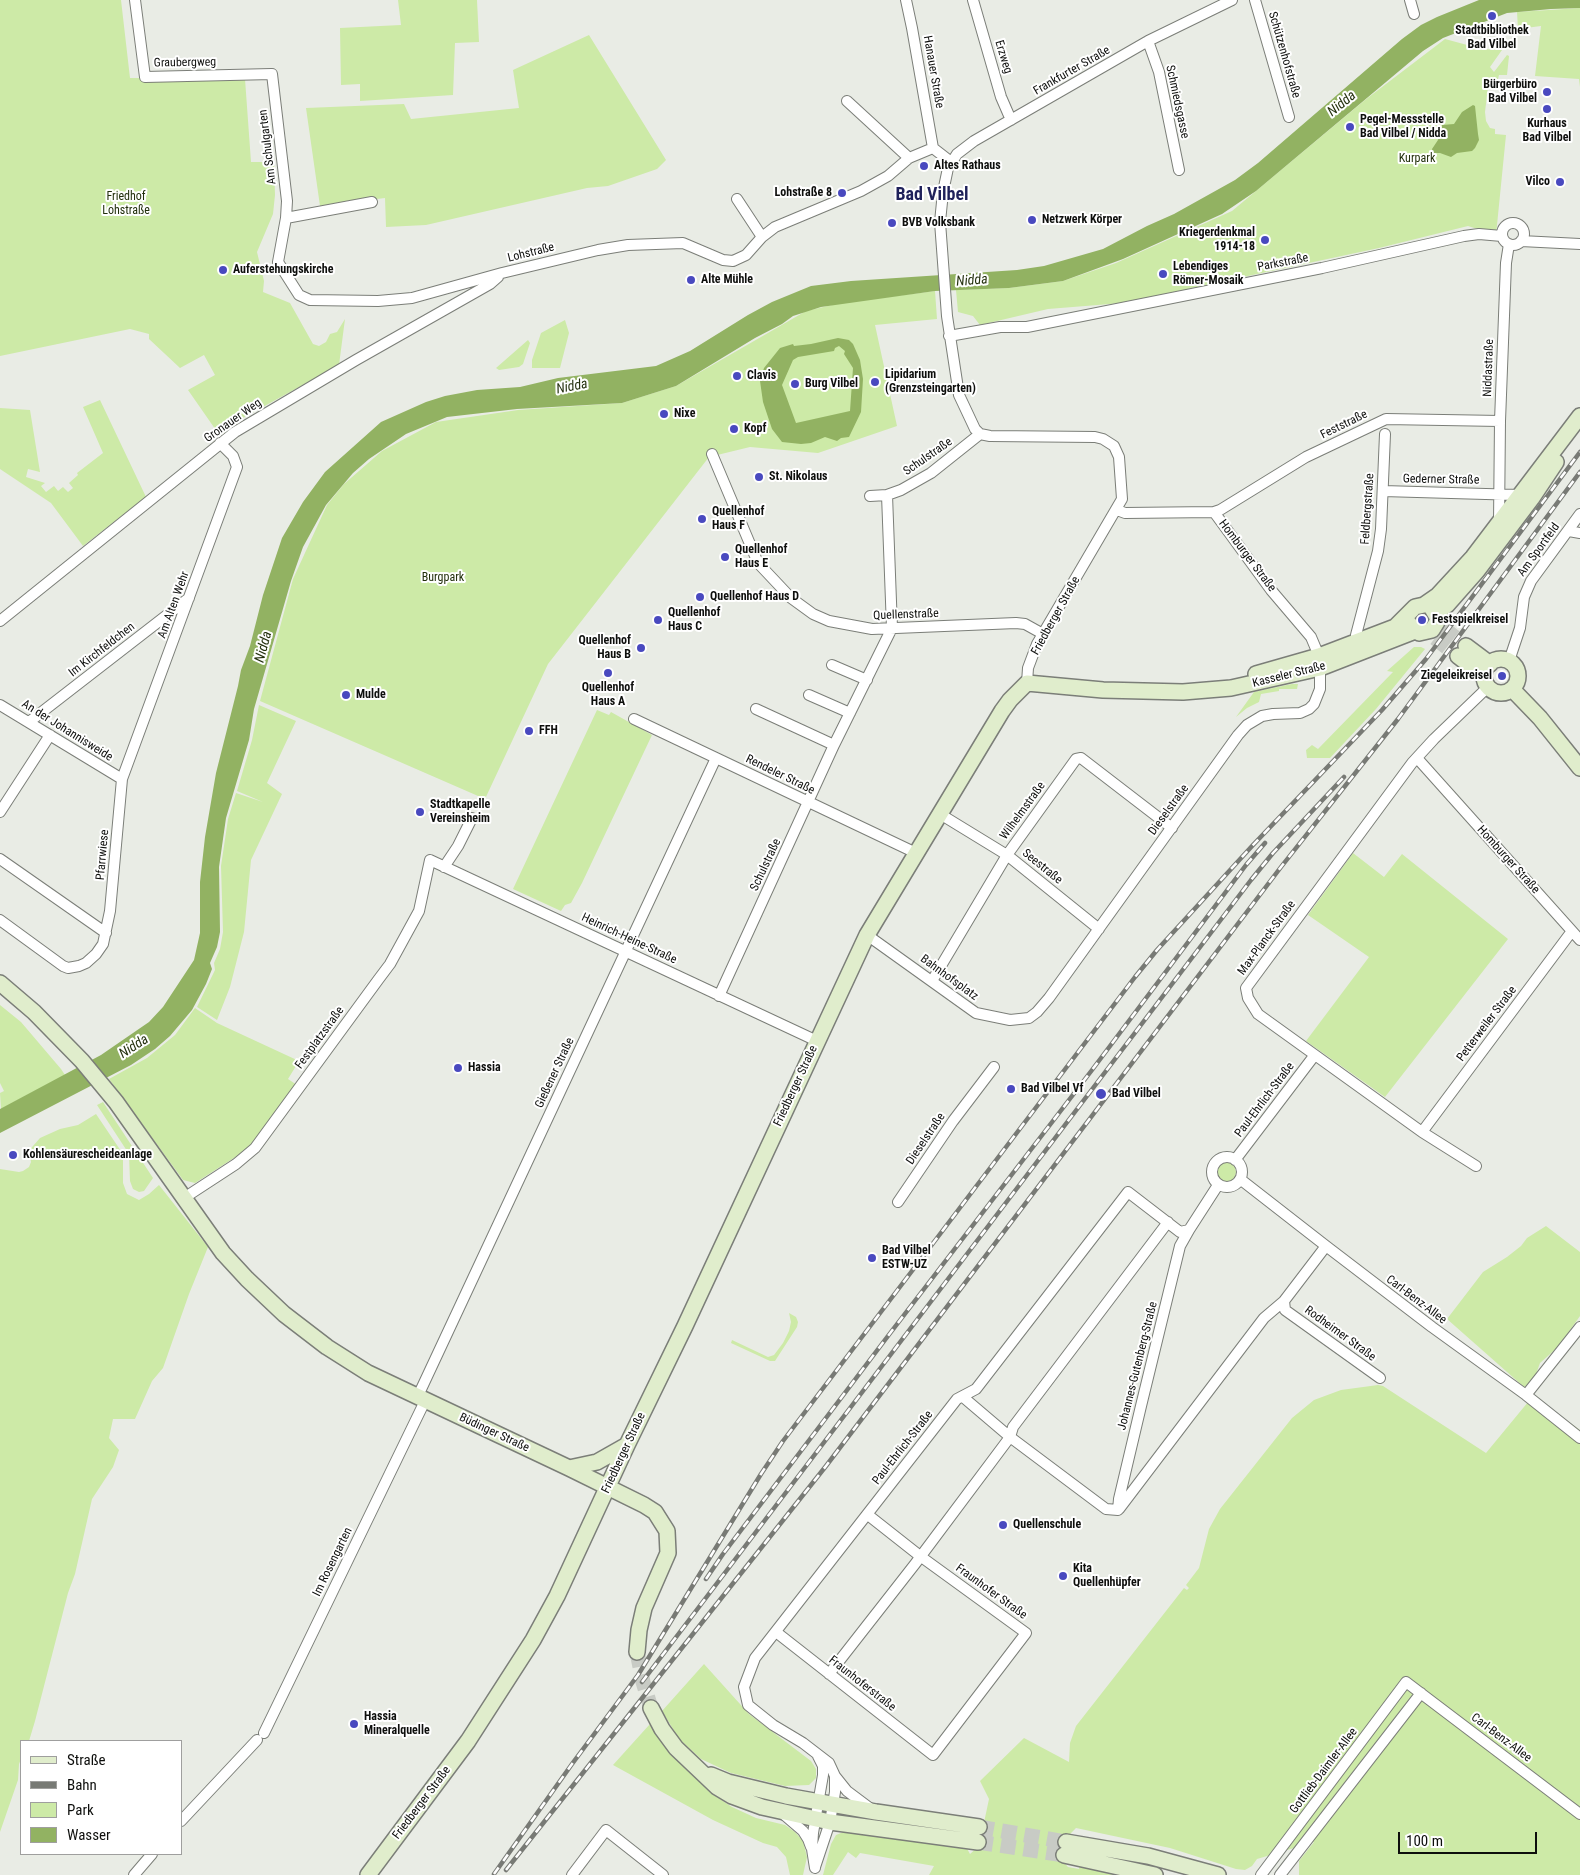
<!DOCTYPE html>
<html>
<head>
<meta charset="utf-8">
<style>
	body { margin:0 }
	#map { position:relative; width:1580px; height:1875px; overflow:hidden; background:#e9ece5; font-family:"Roboto Condensed",sans-serif }
	canvas { display:block }
	.legend { position:absolute; left:20px; top:1740px; width:162px; height:115px; box-sizing:border-box; background:#fff; border:1px solid #9f9f9e; margin:0; padding:6px 9px; list-style:none; font-size:15px; color:#0e0f0d }
	.legend li { display:flex; align-items:center; gap:10px; height:25px }
	.legend b { width:25px; border:1px solid #9f9f9e }
	.scale { position:absolute; left:1398px; top:1832px; width:139px; height:22px; box-sizing:border-box; border:2px solid #0e0f0d; border-top:0; padding-left:6px; font-size:15px; line-height:18px; white-space:nowrap; color:#0e0f0d; -webkit-text-stroke:4px #fff; paint-order:stroke }
</style>
</head>
<body>
<div id="map">
<canvas width="1580" height="1875"></canvas>
<ul class="legend">
<li><b style="height:6px;background:#e0edcc"></b>Straße</li>
<li><b style="height:6px;background:#787a75"></b>Bahn</li>
<li><b style="height:14px;background:#cdeaa7"></b>Park</li>
<li><b style="height:14px;background:#92b262"></b>Wasser</li>
</ul>
<div class="scale">100 m</div>
</div>
<script>
const c = document.querySelector('canvas').getContext('2d');
c.lineJoin = 'round';
function fillPath(path, color) { c.fillStyle = color; c.fill(path, 'evenodd'); }
const poly = rows => new Path2D(rows.map(r => 'M' + r).join(''));
function stroke(path, color, width, dash) { c.strokeStyle = color; c.lineWidth = width; c.lineCap = dash ? 'butt' : 'round'; c.setLineDash(dash || []); c.stroke(path); }
function write(font, color, halo, rows, align = 'center') {
  c.font = font + ' "Roboto Condensed",sans-serif'; c.lineWidth = 4; c.setLineDash([]); c.textBaseline = 'middle'; c.strokeStyle = halo; c.fillStyle = color; for (const [text, x, y, turn = 0] of rows) {
    c.save(); c.translate(x, y); c.rotate((+turn || 0) * Math.PI / 180); c.textAlign = isNaN(turn) ? turn : align; if (halo) c.strokeText(text, 0, 0); c.fillText(text, 0, 0); c.restore();
  }
}
fillPath(poly([
	[0,0,121,0,130,78,245,79,251,162,274,162,275,195,273,214,257,252,264,281,263,292,290,303,313,344,319,346,326,342,330,334,337,332,345,319,339,365,241,419,239,423,220,436,188,390,215,375,204,355,180,368,149,339,149,334,130,329,0,356],
	[398,0,477,0,479,42,455,43,453,95,360,101,360,84,341,85,340,28,401,25],
	[1580,8,1580,87,1579,79,1535,76,1541,26,1518,29,1517,12],
	[589,35,666,160,657,169,608,186,587,188,426,225,386,227,385,198,320,206,306,108,404,104,411,119,519,108,513,70],
	[1445,39,1482,49,1502,50,1490,67,1494,72,1507,55,1509,56,1507,75,1499,75,1498,79,1493,79,1488,87,1485,112,1486,121,1490,128,1495,129,1495,134,1506,135,1496,235,1468,226,1379,248,1187,289,1135,302,1048,309,980,325,973,316,958,312,956,290,1009,288,1063,281,1116,263,1232,211,1365,100],
	[935,291,937,319,875,325,897,426,818,453,750,447,709,457,548,664,485,799,260,701,293,579,327,505,344,484,382,451,436,422,518,410,622,403,676,386,806,311,841,303],
	[565,320,569,333,560,368,532,368,532,360,541,333],
	[528,340,530,343,523,364,519,367,499,370,496,368],
	[100,400,146,497,83,546,51,503,0,469,0,408,30,410,40,472,28,469,26,477,45,483,41,486,46,492,54,486,58,491,63,487,68,492,73,488,69,483,78,475,77,473,103,453,83,407],
	[1414,647,1421,647,1425,649,1376,709,1330,758,1307,758,1306,750,1312,745,1318,749,1393,672,1387,671],
	[1292,684,1298,684,1297,689,1279,689,1279,691,1261,694,1259,702,1247,708,1236,717,1254,692],
	[259,705,296,721,267,783,282,794,251,860,244,932,230,987,217,1020,197,1007,215,970,214,963,220,949,223,932,221,866,228,819,236,793,263,802,237,791,252,740],
	[597,710,609,715,611,712,652,735,582,883,571,903,565,905,561,911,513,889],
	[1353,853,1384,877,1402,854,1508,939,1385,1097,1306,1041,1369,957,1308,915],
	[0,1005,21,1022,61,1069,65,1075,1,1109,0,1093,4,1091,0,1083],
	[195,1008,217,1023,299,1061,288,1079,297,1085,251,1147,195,1183,183,1180,109,1079,147,1058,175,1035],
	[103,1102,153,1178,144,1191,139,1192,133,1189,130,1181,129,1154,97,1105],
	[96,1114,123,1154,123,1183,127,1194,139,1200,149,1194,159,1185,208,1247,189,1294,163,1368,152,1381,135,1419,113,1419,109,1438,119,1450,113,1467,92,1499,75,1574,68,1593,35,1721,29,1741,21,1741,21,1759,19,1764,18,1780,0,1832,0,1169,19,1172,23,1171,29,1167,31,1162,30,1157,26,1154,40,1138,60,1129,78,1125],
	'1216 1172a10 10 0 1 1 20 0a10 10 0 1 1-20 0Z',
	[1546,1226,1580,1252,1580,1316,1558,1347,1540,1363,1535,1377,1529,1385,1524,1387,1447,1319,1483,1272,1507,1257,1521,1246,1527,1238],
	[789,1313,796,1317,798,1322,797,1327,775,1361,770,1361,731,1343,732,1340,768,1357,774,1355,783,1343,789,1331,791,1322],
	[1378,1385,1383,1386,1486,1453,1533,1396,1580,1430,1580,1875,1299,1875,1299,1861,1314,1842,1257,1859,1252,1866,1245,1870,1236,1869,1170,1848,1076,1828,1067,1837,1061,1859,1068,1867,1079,1869,1080,1863,1127,1875,929,1875,934,1866,860,1853,856,1858,848,1852,833,1875,823,1875,831,1844,836,1835,846,1831,965,1845,970,1854,979,1846,989,1799,980,1781,1024,1738,1069,1762,1070,1743,1076,1726,1184,1588,1187,1590,1189,1588,1186,1585,1199,1568,1209,1529,1220,1509,1292,1418,1314,1400,1341,1390],
	[704,1664,749,1714,811,1761,816,1769,816,1778,809,1785,785,1786,731,1773,701,1759,679,1739,662,1711],
	[650,1724,665,1747,695,1775,711,1793,732,1807,756,1818,785,1825,795,1832,803,1841,807,1857,803,1875,790,1875,786,1857,777,1847,763,1843,713,1820,613,1765]
]), '#cdeaa7');
fillPath(poly([
	[1479,0,1580,0,1580,8,1551,9,1507,13,1443,38,1423,51,1256,191,1222,214,1123,259,1063,281,1009,288,935,291,821,307,793,316,782,324,755,338,676,386,622,403,517,409,447,417,406,434,369,459,353,473,326,505,303,547,291,581,254,709,249,740,226,818,219,867,220,932,217,947,210,963,212,969,206,984,192,1010,170,1036,155,1049,131,1065,0,1133,0,1109,101,1055,149,1022,163,1007,194,960,200,933,200,882,205,837,216,773,238,686,241,670,250,646,263,595,282,538,303,502,325,472,381,422,426,402,445,396,477,390,520,387,558,378,656,366,690,351,748,315,772,302,811,286,851,281,1017,270,1044,266,1103,249,1147,226,1174,214,1235,180,1258,163,1402,39,1421,25,1437,17],
	[1473,105,1475,106,1478,134,1479,140,1475,148,1472,151,1457,153,1451,157,1440,153,1433,153,1432,149,1438,140,1442,125,1454,124,1462,112],
	[838,338,849,340,853,344,860,360,863,379,861,412,849,437,841,438,837,441,825,437,811,443,801,444,782,442,772,429,763,402,760,381,764,368,780,348,793,344,794,346,811,344],
	[839,346,845,351,844,354,853,368,850,411,796,423,782,385,793,360,798,357,834,351,835,348]
]), '#92b262');
stroke(poly([
	[1443,628,1466,646],
	[1435,638,1458,656],
	[637,1652,643,1682,651,1708],
	[979,1827,1066,1842],
	[978,1842,1064,1855]
]), '#c8cbc5', 15, [15, 8]);
const street = poly([
	[135,0,145,77,272,74,287,201,286,218,278,262,299,295,310,300,378,301,412,298,502,273,598,250,628,245,683,243,723,260,733,261,746,255,762,237,775,227,861,191,888,176,909,158,933,148],
	[906,0,912,28,933,148],
	[973,0,1001,97,1011,120],
	[1255,0,1289,117],
	[1410,0,1414,14],
	[1148,41,1159,72,1179,170],
	[847,101,909,158],
	[933,148,951,162],
	[737,199,762,237],
	[286,218,372,202],
	'1502 234a11 11 0 1 1 22 0a11 11 0 1 1-22 0Z',
	[1521,241,1580,244],
	[949,336,1000,327,1027,327,1322,268,1464,236,1479,234,1502,236],
	[712,454,758,563,791,598,813,614,829,621,872,629,1016,623,1025,624,1043,634],
	[1383,491,1520,495],
	[870,496,887,495,901,490,931,473,980,434],
	[1117,510,1125,513,1214,512,1271,590,1311,637,1319,656],
	[1214,512,1220,510,1306,457,1386,419,1500,421],
	[1499,522,1500,421,1506,263,1509,244],
	[1569,531,1580,533],
	[0,621,235,432,356,360,490,284,498,277],
	[1359,642,1356,635,1378,551,1381,529,1385,434],
	[1509,661,1520,628,1524,597,1531,581,1580,514],
	[832,665,867,680],
	[1027,683,1028,668,1037,644,1122,499,1119,457,1114,446,1103,439,1095,437,990,436,980,434,975,429,959,395,947,316,940,222,943,192,948,168,957,154,974,141,1148,41,1232,0],
	[809,695,850,713],
	[0,705,122,779],
	[756,709,834,745],
	[634,719,916,853],
	[29,722,189,598],
	[1417,758,1580,940],
	[0,812,50,735],
	[940,814,1007,855,1099,929],
	[0,859,106,933],
	[444,867,458,846,472,818],
	[0,920,63,966,68,968,79,966,86,963,96,954,103,944,110,911,122,779,237,467,233,456,220,443],
	[867,935,976,1013,1010,1020,1029,1018,1037,1012,1049,998,1238,735,1247,725,1262,716,1273,714,1300,713,1309,709,1314,704,1320,689,1320,668],
	[932,981,1007,855,1076,759,1081,758,1172,828],
	[719,996,834,745,892,628,887,495],
	[1422,1132,1572,931],
	'1212 1172a15 15 0 1 1 30 0a15 15 0 1 1-30 0Z',
	[1235,1160,1314,1056],
	[1476,1166,1422,1132,1258,1014,1248,998,1246,988,1412,763,1434,739,1488,687],
	[1240,1179,1326,1246,1432,1327,1526,1395,1580,1438],
	[184,1198,236,1164,255,1148,378,980,390,964,419,911,430,860,817,1041],
	[898,1202,953,1121,994,1067],
	[1326,1246,1284,1301,1285,1310,1380,1378],
	[1526,1395,1580,1327],
	[963,1397,1010,1437,1106,1509,1118,1510],
	[417,1398,716,758],
	[1119,1509,1264,1318,1284,1301],
	[1118,1510,1119,1499,1141,1406,1180,1246,1189,1230],
	[776,1632,933,1755,1026,1633,920,1556,868,1515],
	[829,1674,915,1564,1010,1437,1013,1427,1168,1222],
	[264,1733,425,1401],
	[871,1809,847,1791,835,1776,829,1763,803,1743,773,1725,748,1705,744,1687,755,1658,957,1399,976,1389,1128,1192,1180,1232,1189,1230,1218,1185],
	[782,1813,803,1831,808,1839,811,1847],
	[181,1821,257,1740],
	[815,1867,830,1822,835,1792,835,1776],
	[815,1868,812,1849,813,1833,823,1775,823,1766,818,1756],
	[134,1875,152,1854],
	[572,1875,606,1830,663,1875],
	[1261,1875,1406,1682,1580,1814],
	[1280,1875,1421,1693]
]);
const secondary = poly([
	[1436,613,1447,605,1477,571,1532,498,1556,462],
	[1409,623,1412,628,1419,633,1432,630,1437,622,1437,617,1431,607],
	[1466,646,1490,664],
	[1458,656,1484,676],
	'1484 676a17 17 0 1 1 34 0a17 17 0 1 1-34 0Z',
	[1256,674,1319,656,1395,627,1415,607,1424,605,1437,596,1473,557,1580,416],
	[1512,689,1540,718,1580,768],
	[0,983,34,1012,82,1061,116,1102,223,1253,247,1279,284,1314,327,1347,368,1373,569,1468,644,1505,655,1512,667,1531,668,1553,644,1608,639,1630,637,1652],
	[569,1468,597,1462,627,1445],
	[651,1708,662,1729,676,1748,717,1787,732,1796,762,1807,830,1822,978,1842],
	[711,1775,728,1782,786,1796,876,1812,979,1827],
	[1066,1842,1148,1856,1218,1875],
	[1064,1855,1155,1875],
	[368,1875,468,1741,533,1640,557,1596,627,1445,685,1326,867,935,1002,711,1010,700,1027,683,1103,690,1183,692,1231,688,1320,668,1415,631]
]);
stroke(street, '#7b7e78', 12);
stroke(secondary, '#7b7e78', 18);
stroke(street, '#fff', 10);
stroke(secondary, '#e0edcc', 15);
const rail = poly([
	[706,1579,723,1554,891,1332,1092,1070,1246,865,1265,843],
	[642,1682,1251,880,1273,853,1344,777],
	[506,1870,826,1466,1281,867,1398,719,1580,472],
	[494,1874,572,1764,638,1675,761,1474,783,1441,1135,977,1157,950,1253,845,1382,710,1426,659,1580,452]
]);
stroke(rail, '#787a75', 4.5);
stroke(rail, '#fff', 2.5, [8]);
for (const [x, y, r, color] of [
	[1492,16,5,"#4949bf"],
	[1547,92,5,"#4949bf"],
	[1547,109,5,"#4949bf"],
	[1350,127,5,"#4949bf"],
	[924,166,5,"#4949bf"],
	[1560,182,5,"#4949bf"],
	[842,193,5,"#4949bf"],
	[1032,220,5,"#4949bf"],
	[892,223,5,"#4949bf"],
	[1265,240,5,"#4949bf"],
	[223,270,5,"#4949bf"],
	[1163,274,5,"#4949bf"],
	[691,280,5,"#4949bf"],
	[737,376,5,"#4949bf"],
	[875,382,5,"#4949bf"],
	[795,384,5,"#4949bf"],
	[664,414,5,"#4949bf"],
	[734,429,5,"#4949bf"],
	[759,477,5,"#4949bf"],
	[702,519,5,"#4949bf"],
	[725,557,5,"#4949bf"],
	[700,597,5,"#4949bf"],
	[658,620,5,"#4949bf"],
	[1422,620,5,"#4949bf"],
	[641,648,5,"#4949bf"],
	[608,673,5,"#4949bf"],
	[1502,676,5,"#4949bf"],
	[346,695,5,"#4949bf"],
	[529,731,5,"#4949bf"],
	[420,812,5,"#4949bf"],
	[458,1068,5,"#4949bf"],
	[1011,1089,5,"#4949bf"],
	[1101,1094,6,"#4949bf"],
	[13,1155,5,"#4949bf"],
	[872,1258,5,"#4949bf"],
	[1003,1525,5,"#4949bf"],
	[1063,1576,5,"#4949bf"],
	[354,1724,5,"#4949bf"]
]) { const dot = new Path2D(); dot.arc(x, y, r, 0, 2 * Math.PI); c.fillStyle = color; c.fill(dot); stroke(dot, '#fff', 2); }
write('bold 12px', '#0e0f0d', '#fff', [
	["Stadtbibliothek",1492,31,"center"],
	["Bad Vilbel",1492,45,"center"],
	["Bürgerbüro",1537,85,"right"],
	["Bad Vilbel",1537,99,"right"],
	["Pegel-Messstelle",1360,120],
	["Bad Vilbel / Nidda",1360,134],
	["Kurhaus",1547,124,"center"],
	["Bad Vilbel",1547,138,"center"],
	["Altes Rathaus",934,166],
	["Vilco",1550,182,"right"],
	["Lohstraße 8",832,193,"right"],
	["Netzwerk Körper",1042,220],
	["BVB Volksbank",902,223],
	["Kriegerdenkmal",1255,233,"right"],
	["1914-18",1255,247,"right"],
	["Lebendiges",1173,267],
	["Römer-Mosaik",1173,281],
	["Auferstehungskirche",233,270],
	["Alte Mühle",701,280],
	["Lipidarium",885,375],
	["(Grenzsteingarten)",885,389],
	["Clavis",747,376],
	["Burg Vilbel",805,384],
	["Nixe",674,414],
	["Kopf",744,429],
	["St. Nikolaus",769,477],
	["Quellenhof",712,512],
	["Haus F",712,526],
	["Quellenhof",735,550],
	["Haus E",735,564],
	["Quellenhof Haus D",710,597],
	["Quellenhof",668,613],
	["Haus C",668,627],
	["Festspielkreisel",1432,620],
	["Quellenhof",631,641,"right"],
	["Haus B",631,655,"right"],
	["Ziegeleikreisel",1492,676,"right"],
	["Quellenhof",608,688,"center"],
	["Haus A",608,702,"center"],
	["Mulde",356,695],
	["FFH",539,731],
	["Stadtkapelle",430,805],
	["Vereinsheim",430,819],
	["Hassia",468,1068],
	["Bad Vilbel Vf",1021,1089],
	["Bad Vilbel",1112,1094],
	["Kohlensäurescheideanlage",23,1155],
	["Bad Vilbel",882,1251],
	["ESTW-UZ",882,1265],
	["Quellenschule",1013,1525],
	["Kita",1073,1569],
	["Quellenhüpfer",1073,1583],
	["Hassia",364,1717],
	["Mineralquelle",364,1731]
], 'left');
write('12px', '#0e0f0d', '#fff', [
	["Schützenhofstraße",1284,55,74],
	["Erzweg",1003,57,73],
	["Graubergweg",185,63,-1],
	["Frankfurter Straße",1072,71,-30],
	["Hanauer Straße",933,72,80],
	["Schmiedsgasse",1177,102,78],
	["Am Schulgarten",268,147,-97],
	["Lohstraße",531,253,-14],
	["Parkstraße",1283,263,-11],
	["Niddastraße",1489,368,-88],
	["Gronauer Weg",233,421,-35],
	["Feststraße",1344,425,-26],
	["Schulstraße",928,457,-35],
	["Gederner Straße",1441,480,1],
	["Feldbergstraße",1368,509,-86],
	["Am Sportfeld",1539,550,-54],
	["Homburger Straße",1247,556,53],
	["Am Alten Wehr",174,605,-70],
	["Quellenstraße",906,615,-2],
	["Friedberger Straße",1056,616,-61],
	["Im Kirchfeldchen",102,650,-38],
	["Kasseler Straße",1289,675,-14],
	["An der Johannisweide",67,731,32],
	["Rendeler Straße",780,775,26],
	["Dieselstraße",1169,810,-54],
	["Wilhelmstraße",1023,811,-54],
	["Pfarrwiese",103,855,-85],
	["Homburger Straße",1508,860,48],
	["Schulstraße",766,865,-65],
	["Seestraße",1042,867,39],
	["Max-Planck-Straße",1267,938,-54],
	["Heinrich-Heine-Straße",629,939,25],
	["Bahnhofsplatz",949,978,36],
	["Petterweiler Straße",1487,1024,-53],
	["Festplatzstraße",320,1038,-54],
	["Gießener Straße",555,1073,-65],
	["Friedberger Straße",796,1086,-65],
	["Paul-Ehrlich-Straße",1265,1100,-53],
	["Dieselstraße",926,1139,-56],
	["Carl-Benz-Allee",1416,1300,37],
	["Rodheimer Straße",1340,1334,36],
	["Johannes-Gutenberg-Straße",1138,1366,-76],
	["Büdinger Straße",494,1433,25],
	["Paul-Ehrlich-Straße",903,1448,-52],
	["Friedberger Straße",624,1453,-65],
	["Im Rosengarten",333,1562,-64],
	["Fraunhofer Straße",991,1592,36],
	["Fraunhoferstraße",862,1684,38],
	["Carl-Benz-Allee",1501,1738,37],
	["Gottlieb-Daimler-Allee",1324,1771,-53],
	["Friedberger Straße",422,1803,-53]
]);
write('12px', '#222f0c', '#fff', [
	["Kurpark",1417,159],
	["Friedhof",126,197],
	["Lohstraße",126,211],
	["Burgpark",443,578]
]);
write('italic 14px', '#25310f', '#fff', [
	["Nidda",1342,104,-39],
	["Nidda",972,281,-5],
	["Nidda",572,387,-11],
	["Nidda",264,647,-75],
	["Nidda",134,1047,-33]
]);
write('bold 18px', '#1f215a', '#fff', [
	["Bad Vilbel",932,195]
]);
</script>
</body>
</html>
